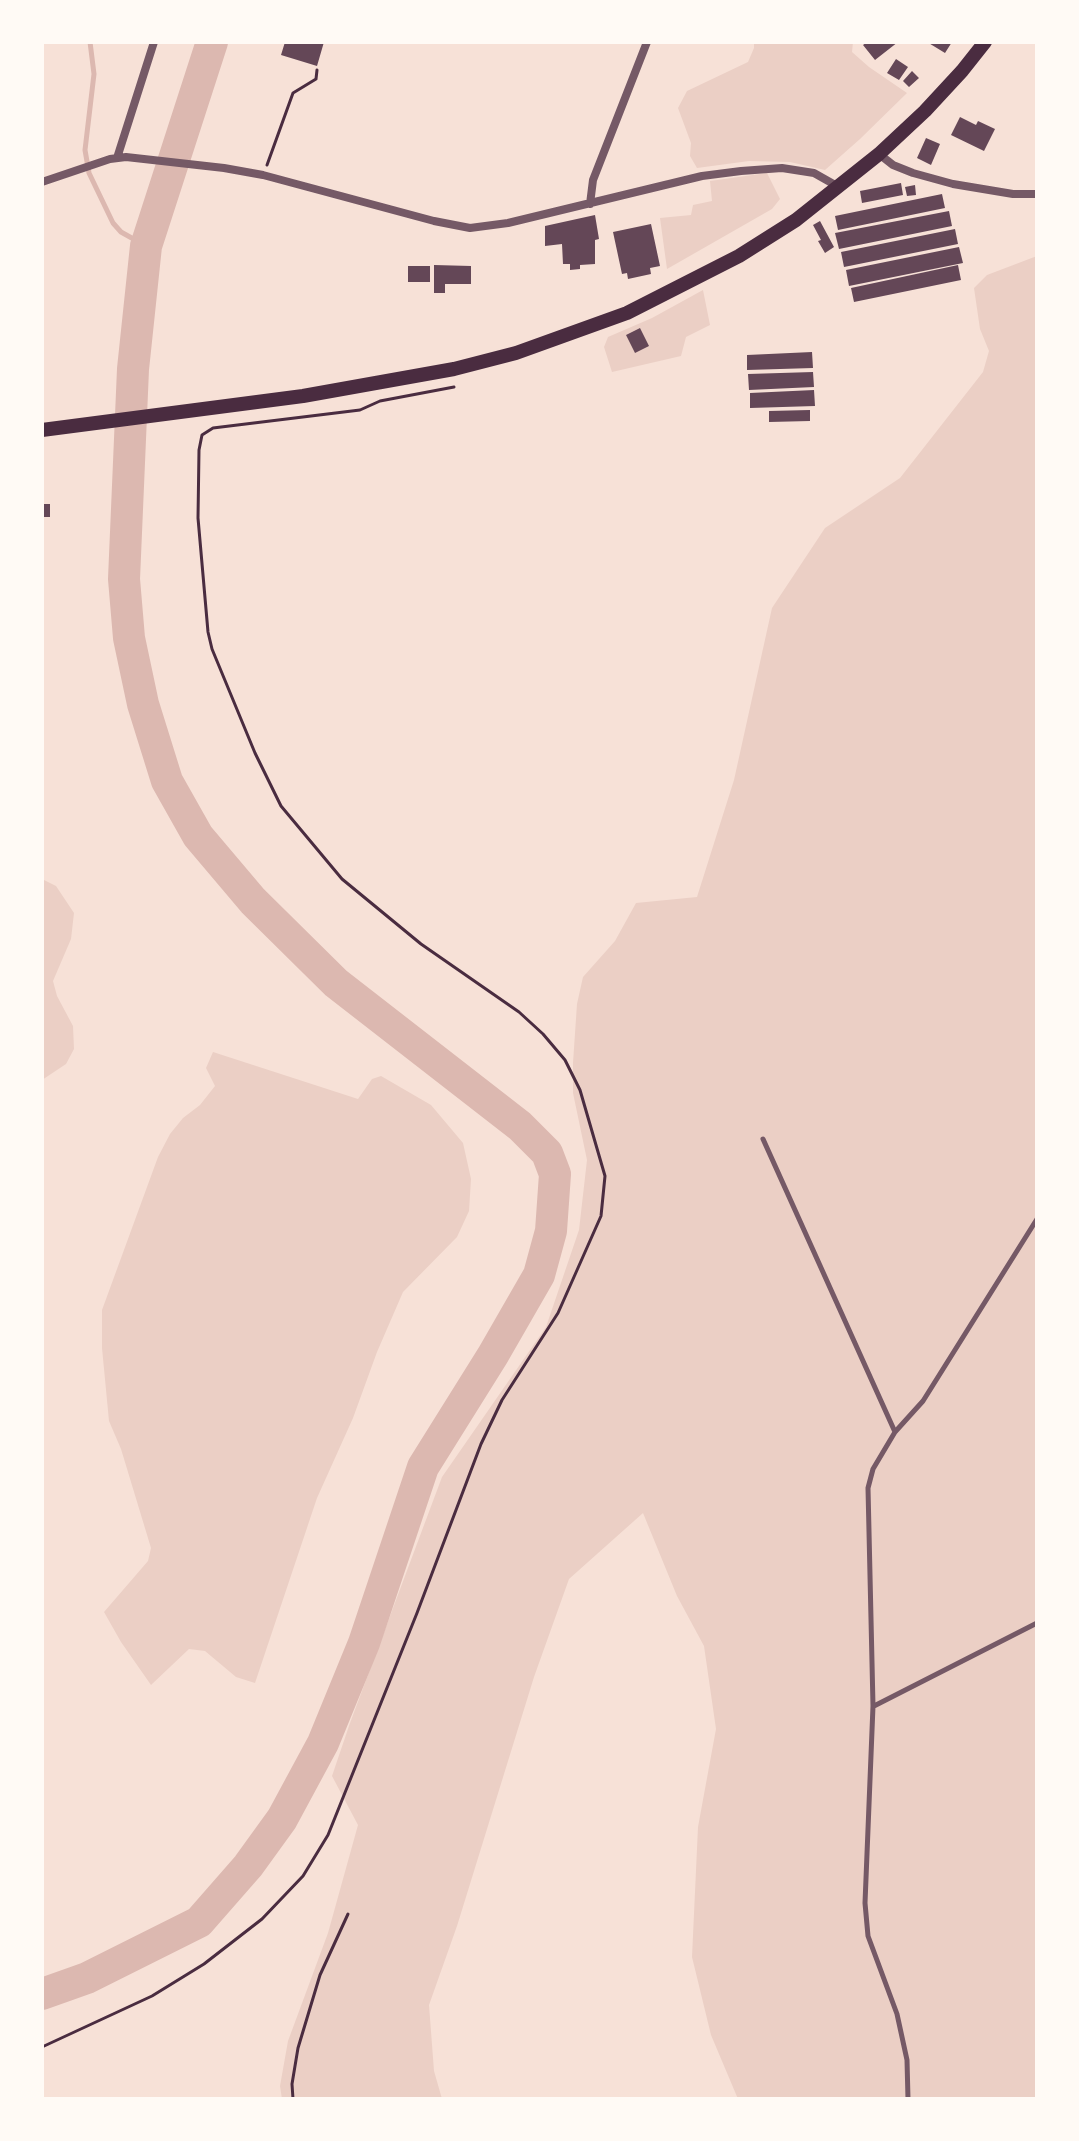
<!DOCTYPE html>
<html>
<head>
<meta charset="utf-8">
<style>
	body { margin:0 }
	#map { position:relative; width:1079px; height:2141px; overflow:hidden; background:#f7e1d7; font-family:Merriweather,serif }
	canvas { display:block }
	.frame { position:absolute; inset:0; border:44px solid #fffaf5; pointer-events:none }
</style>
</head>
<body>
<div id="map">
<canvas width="1079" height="2141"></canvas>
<div class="frame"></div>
</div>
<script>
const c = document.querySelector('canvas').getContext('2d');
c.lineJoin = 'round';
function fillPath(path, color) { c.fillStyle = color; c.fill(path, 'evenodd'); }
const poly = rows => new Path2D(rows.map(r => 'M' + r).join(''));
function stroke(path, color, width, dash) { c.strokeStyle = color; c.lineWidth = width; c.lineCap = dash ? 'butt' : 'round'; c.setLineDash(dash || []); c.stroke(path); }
fillPath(poly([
	[754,42,853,42,852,52,869,67,907,93,860,139,825,170,790,162,749,161,697,168,690,156,691,143,678,108,687,91,748,62,754,48],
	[767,173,780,199,772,209,667,269,660,218,691,215,693,205,712,201,710,181],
	[1037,256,1037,2099,738,2099,711,2035,692,1957,698,1827,716,1729,704,1646,677,1596,643,1513,569,1579,534,1677,457,1926,429,2005,434,2071,442,2099,282,2099,280,2086,288,2041,328,1933,358,1825,332,1776,350,1723,442,1477,546,1327,579,1230,587,1160,573,1093,573,1063,577,1004,583,977,615,941,636,903,697,897,734,780,772,608,825,528,900,478,983,372,989,351,980,329,974,288,987,275],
	[703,290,710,325,686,337,681,356,612,372,604,347,608,337,652,318],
	[42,879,56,886,74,913,71,939,53,981,57,996,73,1026,74,1049,66,1064,42,1080],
	[213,1052,358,1099,372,1079,381,1076,431,1105,463,1143,471,1179,469,1211,457,1237,403,1292,377,1352,353,1418,317,1498,255,1683,236,1677,205,1651,189,1649,151,1685,121,1642,104,1612,148,1561,151,1548,121,1449,109,1421,102,1348,102,1310,158,1157,170,1134,183,1118,200,1105,215,1086,206,1068]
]), '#ebcfc5');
stroke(poly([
	[90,42,94,74,85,150,89,173,113,223,121,232,146,246]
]), '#dcb8b0', 5);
stroke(poly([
	[42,1994,87,1978,199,1922,248,1866,282,1819,323,1743,364,1643,423,1467,493,1355,539,1275,551,1231,555,1174,547,1153,520,1126,336,983,253,901,198,836,167,781,143,704,129,638,124,579,133,369,146,246,212,42]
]), '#dcb8b0', 32);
fillPath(poly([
	[285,42,324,42,317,66,281,55],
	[867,42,898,42,875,60,863,45],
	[927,42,952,42,945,53],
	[896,59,908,67,899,80,887,73],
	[912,71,919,78,909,87,903,81],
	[960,117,976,125,978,121,995,129,984,151,951,135],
	[926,138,940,144,931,165,917,158],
	[901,183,903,195,862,203,860,191],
	[915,185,916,195,907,196,905,187],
	[942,194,945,208,838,230,835,216],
	[949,211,952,226,839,249,835,233],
	[595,215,599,239,595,240,595,264,580,265,580,269,570,270,570,264,563,264,562,244,545,246,545,226],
	[820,221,834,247,825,253,818,241,821,240,813,225],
	[651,224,660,266,650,268,651,274,628,279,627,273,622,274,613,232],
	[955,229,958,244,844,267,841,252],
	[959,247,963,263,849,286,846,270],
	[434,265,471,266,471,284,445,284,445,293,434,293],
	[958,265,961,280,854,302,851,288],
	[408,266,430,266,430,282,408,282],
	[640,328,649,346,635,353,626,335],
	[812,352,813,368,747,370,747,355],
	[813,372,814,387,749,390,748,374],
	[814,390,815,406,750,408,750,393],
	[810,410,810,421,769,422,769,411],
	[43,504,50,504,50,517,42,517]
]), '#644757');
stroke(poly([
	[267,165,293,93,316,79,317,70],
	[42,2047,152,1996,204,1964,262,1919,303,1876,328,1835,417,1613,481,1444,502,1400,558,1313,601,1216,605,1176,580,1090,565,1060,543,1034,519,1012,421,944,342,879,281,806,255,753,212,649,208,632,198,518,199,450,202,435,213,428,360,410,380,401,454,387],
	[293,2099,292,2084,298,2048,320,1975,348,1914]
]), '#4a2c40', 3);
stroke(poly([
	[763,1139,895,1432],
	[874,1706,1037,1623],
	[908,2099,907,2060,897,2014,868,1936,865,1903,873,1706,868,1488,873,1469,895,1432,923,1401,1037,1219]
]), '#755966', 5);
stroke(poly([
	[879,154,893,165,913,173,953,184,1013,194,1037,194],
	[117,158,154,42],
	[42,182,110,159,126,157,224,168,263,175,434,221,470,228,508,223,702,176,741,171,782,168,814,173,837,186],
	[590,204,593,180,647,42]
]), '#755966', 8);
stroke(poly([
	[42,430,303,396,454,369,516,353,627,313,739,256,796,220,879,154,925,111,962,71,985,42]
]), '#4a2c40', 14);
</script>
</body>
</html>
